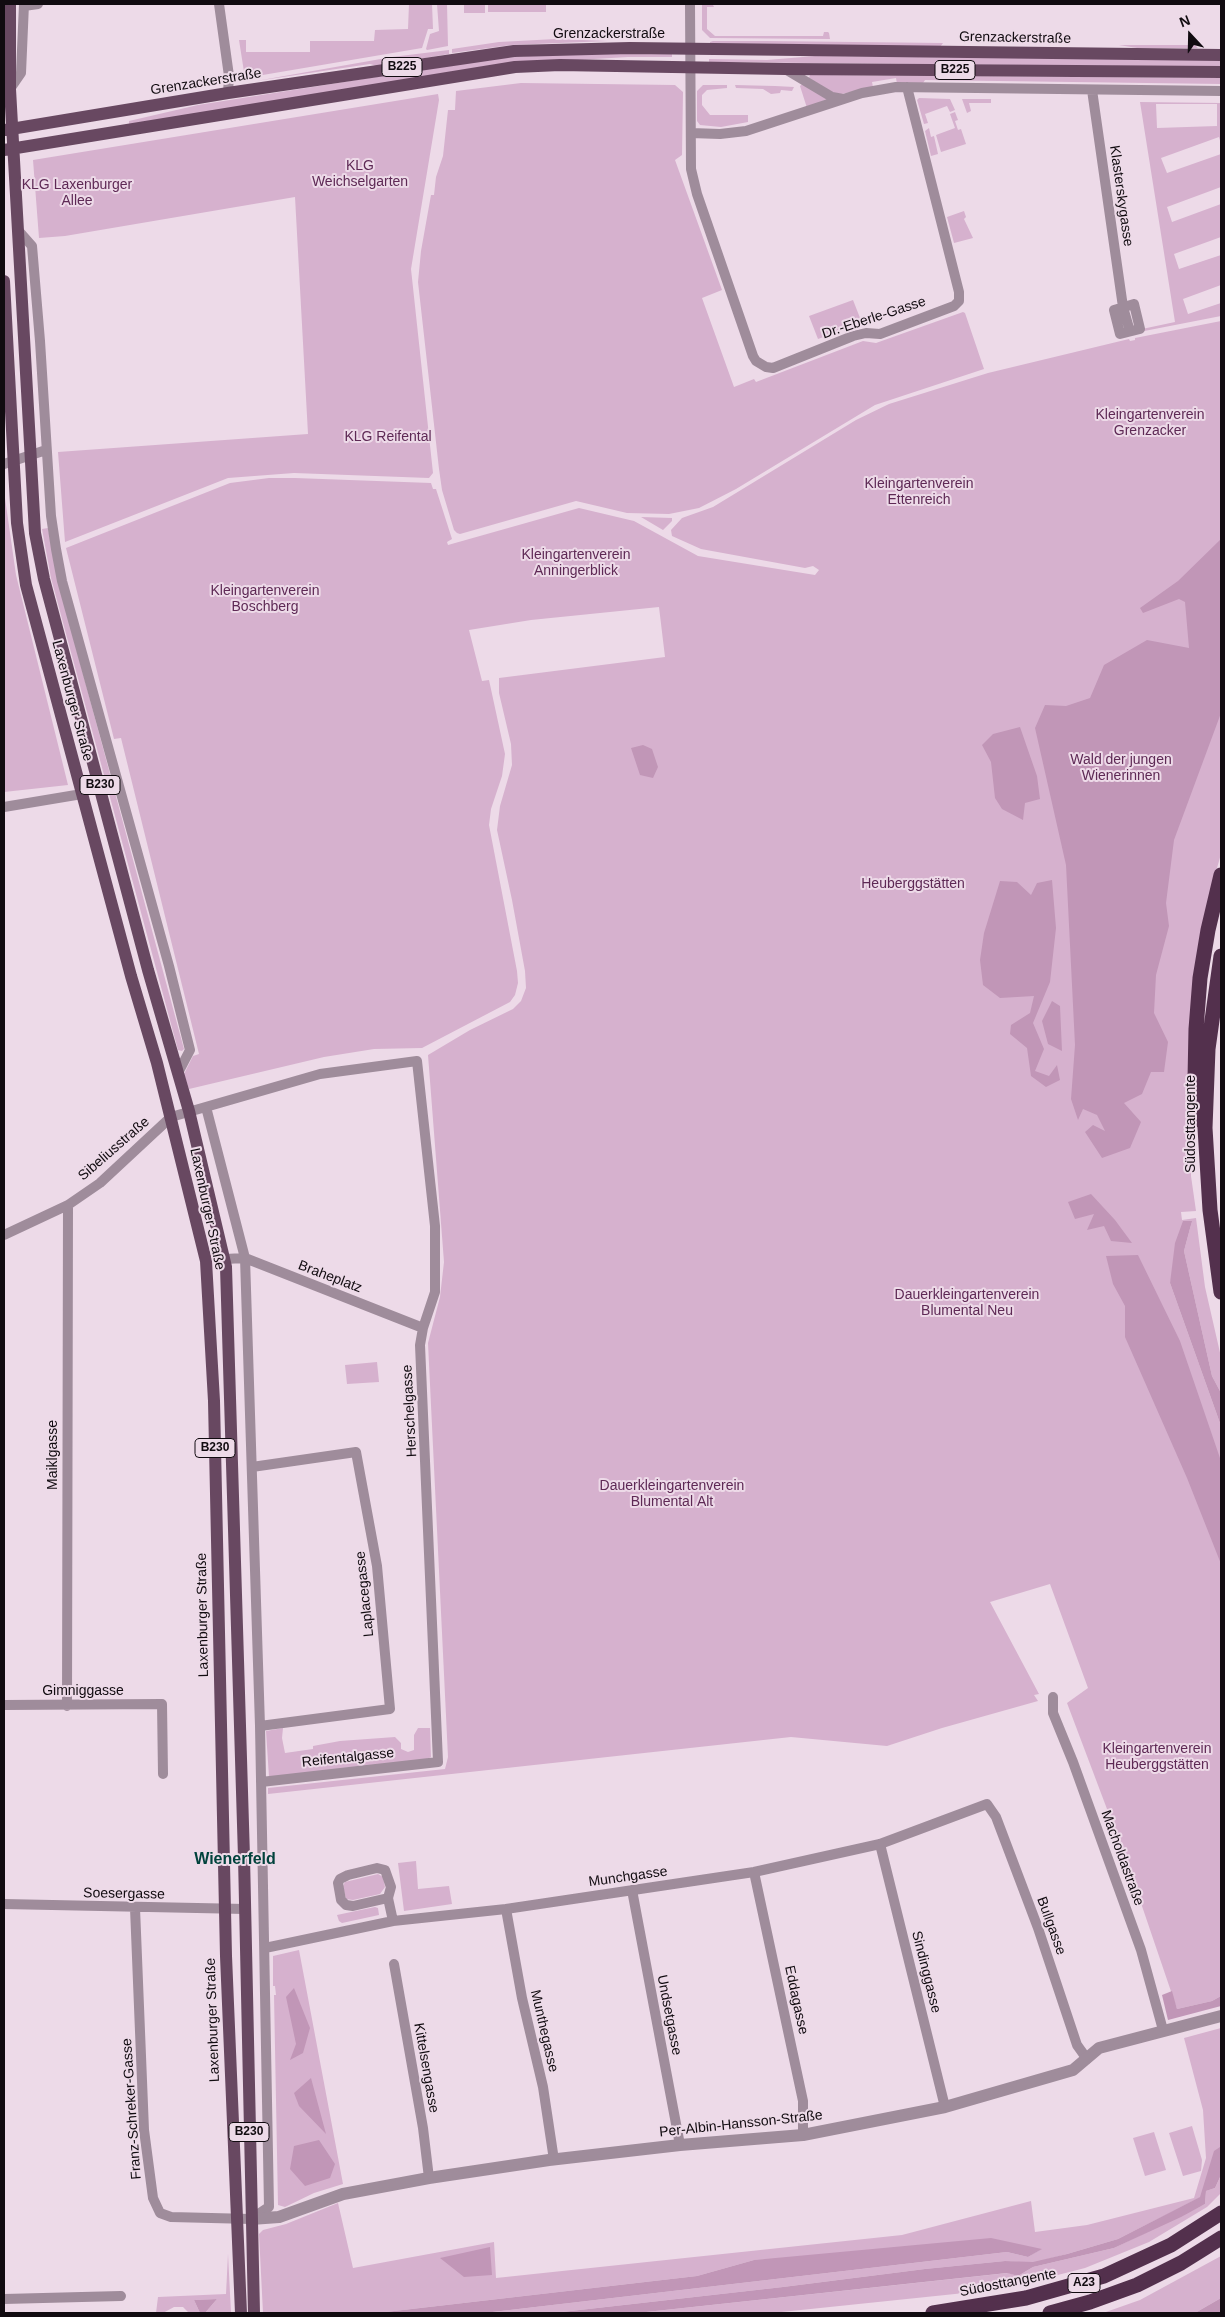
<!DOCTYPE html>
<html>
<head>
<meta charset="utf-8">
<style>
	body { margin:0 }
	#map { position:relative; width:1225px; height:2317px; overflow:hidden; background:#eddae8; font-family:Arial,sans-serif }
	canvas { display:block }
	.frame { position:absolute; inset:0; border:5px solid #110b10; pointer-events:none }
	.north { position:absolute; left:1165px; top:10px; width:50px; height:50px; -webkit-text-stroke:4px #eddae8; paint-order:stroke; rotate:339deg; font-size:14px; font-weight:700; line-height:20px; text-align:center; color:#110b10 }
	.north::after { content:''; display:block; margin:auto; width:18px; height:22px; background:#110b10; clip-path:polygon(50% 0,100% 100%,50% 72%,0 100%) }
</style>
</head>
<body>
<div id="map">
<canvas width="1225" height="2317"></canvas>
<div class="frame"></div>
<div class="north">N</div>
</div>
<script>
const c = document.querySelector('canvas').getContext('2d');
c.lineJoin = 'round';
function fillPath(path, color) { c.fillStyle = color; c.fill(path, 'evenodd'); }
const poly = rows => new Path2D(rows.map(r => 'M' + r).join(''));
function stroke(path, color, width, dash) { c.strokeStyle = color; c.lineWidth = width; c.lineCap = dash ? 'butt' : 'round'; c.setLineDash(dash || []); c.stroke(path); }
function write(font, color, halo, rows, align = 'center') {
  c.font = font + ' Arial,sans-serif'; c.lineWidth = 4; c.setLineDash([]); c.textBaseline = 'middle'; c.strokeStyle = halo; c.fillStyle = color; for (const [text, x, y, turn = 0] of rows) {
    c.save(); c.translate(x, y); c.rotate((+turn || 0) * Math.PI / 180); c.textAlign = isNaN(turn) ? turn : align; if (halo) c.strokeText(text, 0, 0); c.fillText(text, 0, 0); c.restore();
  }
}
fillPath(poly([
	[409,4,432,4,433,29,428,29,422,48,245,78,239,40,246,40,246,52,310,52,310,41,374,41,375,30,408,29],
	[437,4,447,4,448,46,427,50,426,49,430,34,439,31],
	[464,4,485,4,485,13,464,13],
	[488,4,546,4,546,12,488,12],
	[702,4,713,5,714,7,707,7,707,29,715,36,823,36,824,32,828,32,829,33,830,39,710,38,702,30],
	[556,39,608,41,511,45,452,53,452,49,499,42],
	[765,41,943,43,940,47,710,44,710,42,713,41],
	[1119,45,1195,45,1198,48,1137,48],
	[449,50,449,54,377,66,370,64,256,81,392,57],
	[567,53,672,54,672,57,628,57,493,65,129,125,129,121,198,105,490,59],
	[815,56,1221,60,1221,67,709,62,709,59,767,60],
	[810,75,1221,78,1221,84,925,80,923,83,897,84,896,78,872,82,873,87,837,95,809,78],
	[521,83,675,85,683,92,682,155,675,160,722,290,702,298,734,387,754,379,756,382,863,341,876,343,963,312,965,313,984,369,875,405,736,489,699,508,669,514,627,513,576,501,460,534,457,533,454,530,442,490,439,469,418,282,421,251,431,195,434,195,436,177,443,156,448,110,455,110,456,91],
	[802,84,828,99,807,108,800,86],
	[703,85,727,85,727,88,707,90,702,95,702,105,710,115,748,115,748,122,721,127,700,125,697,121,697,91],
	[735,85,775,86,794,87,792,91,781,90,780,93,771,94,763,89,736,88],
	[438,94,439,100,411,269,433,473,429,478,294,473,228,478,65,542,58,452,308,434,295,197,65,236,39,238,33,160],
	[919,98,950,99,955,110,950,112,947,106,925,114,928,123,924,124,917,100],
	[962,99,991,99,991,103,969,103,971,111,967,113],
	[1140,102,1221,103,1221,144,1219,137,1161,158,1167,173,1221,154,1221,187,1167,207,1172,222,1221,204,1221,237,1174,254,1179,269,1221,255,1221,285,1183,299,1188,314,1221,303,1221,316,1134,333,1142,329,1175,322],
	[1156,104,1217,104,1217,126,1157,128],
	[955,112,958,120,955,121,958,130,961,129,966,144,941,152,936,135,955,128,950,114],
	[929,128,931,137,934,136,938,154,931,156,925,131],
	[964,211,966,217,964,219,973,238,954,243,947,217],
	[853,300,862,323,818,339,809,316],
	[1221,321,1221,854,1213,882,1189,1028,1191,1176,1196,1211,1181,1212,1182,1220,1196,1218,1205,1287,1221,1357,1221,1393,1212,1376,1184,1251,1192,1221,1170,1283,1221,1426,1221,1996,1212,2001,1177,2009,1127,1862,1067,1703,1088,1688,1050,1584,990,1602,1039,1694,1034,1695,1038,1701,942,1728,887,1746,791,1737,268,1794,268,1788,445,1769,448,1757,428,1343,440,1297,444,1262,428,1055,470,1030,513,1009,521,1001,526,988,525,971,512,900,497,830,500,806,512,765,511,744,499,693,499,678,665,657,659,607,531,620,469,630,482,681,489,680,505,754,502,776,491,809,489,825,517,971,518,983,515,995,510,1002,422,1048,374,1049,324,1057,189,1089,184,1074,193,1056,199,1054,121,738,114,739,66,548,230,483,269,478,295,478,431,483,433,489,436,489,452,539,447,542,448,545,579,508,634,521,698,556,815,575,819,570,813,566,805,568,701,549,672,536,671,530,682,518,713,507,856,420,889,404,988,373,1129,339,1130,341,1135,340,1135,338],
	[4,491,16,575,68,785,4,792],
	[641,517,672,518,672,521,663,530],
	[48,528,57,577,178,1027,184,1049,182,1051,178,1050,51,578,42,529],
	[377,1362,379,1382,347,1384,345,1365],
	[283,1728,282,1738,285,1753,313,1749,313,1746,340,1741,395,1737,401,1743,401,1749,408,1752,414,1750,414,1735,418,1728,430,1728,431,1757,427,1759,269,1777,266,1731],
	[416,1861,418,1889,449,1886,452,1904,404,1911,398,1863],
	[378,1874,383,1877,385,1887,380,1894,353,1900,346,1899,343,1886,345,1882],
	[375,1907,378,1908,379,1915,342,1923,339,1921,337,1915],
	[299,1950,343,2184,314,2193,285,2207,278,2205,274,1995,276,1995,275,1986,273,1986,273,1956],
	[1221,2028,1221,2156,1220,2148,1201,2197,1118,2239,1067,2254,1033,2263,1005,2261,925,2269,783,2287,553,2313,484,2313,1007,2252,1028,2257,1041,2249,754,2260,697,2276,377,2313,263,2313,259,2234,263,2230,286,2224,338,2203,353,2268,494,2242,496,2278,902,2235,1031,2201,1035,2232,1087,2225,1194,2198,1206,2158,1203,2110,1184,2038],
	[1192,2126,1202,2160,1201,2171,1183,2176,1169,2133],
	[1154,2132,1166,2170,1145,2176,1133,2138],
	[1221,2175,1221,2193,1207,2207,1149,2242,1085,2268,1003,2289,772,2313,637,2313,1008,2273,1018,2276,1033,2267,1114,2248,1205,2204,1206,2191,1215,2188],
	[228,2254,231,2313,205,2313,217,2299,194,2300,200,2313,189,2313,183,2307,174,2307,163,2313,156,2313,158,2297,226,2294],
	[1221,2256,1221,2298,1195,2313,1103,2313,1140,2300]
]), '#d6b1ce');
fillPath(poly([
	[1221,539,1221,713,1174,840,1166,903,1169,926,1156,975,1154,1013,1168,1042,1164,1072,1151,1072,1142,1094,1124,1103,1141,1122,1130,1148,1102,1158,1085,1132,1093,1125,1105,1131,1097,1115,1083,1109,1078,1120,1071,1099,1075,1045,1066,865,1035,728,1045,705,1066,706,1090,698,1104,665,1147,640,1189,648,1185,602,1179,599,1143,613,1140,608,1178,581],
	[1020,727,1037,776,1040,799,1025,803,1023,820,1002,809,995,798,991,762,982,745,993,734],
	[643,745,652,749,658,767,653,778,640,775,631,748],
	[1052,880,1056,928,1050,982,1033,1023,1044,1049,1035,1071,1049,1076,1057,1065,1060,1080,1046,1087,1031,1076,1027,1048,1010,1034,1011,1025,1030,1013,1034,996,1000,998,983,985,980,960,984,933,1000,881,1017,882,1031,895,1037,883],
	[1052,1001,1060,1006,1062,1051,1048,1044,1042,1021],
	[1091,1194,1115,1220,1132,1243,1111,1241,1104,1226,1087,1230,1094,1214,1075,1219,1068,1202],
	[1183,1221,1192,1221,1184,1251,1212,1376,1221,1393,1221,1426,1170,1283,1175,1243],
	[1138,1255,1180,1341,1221,1461,1221,1564,1187,1478,1125,1337,1125,1306,1113,1284,1106,1256],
	[294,1988,310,2028,303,2053,290,2060,296,2044,286,1997],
	[1172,1991,1177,2009,1212,2001,1221,1996,1221,2006,1168,2020,1162,1995],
	[311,2078,326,2134,299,2106,294,2093],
	[319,2140,335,2164,330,2178,305,2186,290,2169,294,2146],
	[1220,2147,1221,2175,1215,2188,1206,2191,1205,2204,1181,2217,1114,2248,1033,2267,1018,2276,1007,2273,637,2313,553,2313,783,2287,925,2269,1005,2261,1033,2262,1067,2254,1118,2239,1200,2197,1214,2151],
	[991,2238,1042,2249,1028,2257,1007,2252,484,2313,377,2313,697,2276,754,2260],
	[490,2247,492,2275,464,2277,440,2258],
	[1221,2298,1221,2313,1195,2313],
	[217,2299,205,2313,200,2313,194,2300]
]), '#c196b7');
stroke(poly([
	[219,4,229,76,228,93],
	[690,4,691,169,697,194,753,356,756,361,766,367,773,368,853,336,866,333,880,334,954,306,959,301,959,292,907,87],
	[24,6,38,4],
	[785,69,832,97,843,99],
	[10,89,21,73,24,4],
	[1092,90,1123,307,1129,328],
	[691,133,720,134,746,131,862,93,896,87,1221,91],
	[17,229,32,246,40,341,51,516,56,549,62,581,169,966,190,1050,178,1073],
	[1134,304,1140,329,1120,334,1114,310,1134,304],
	[4,464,46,450],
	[4,807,82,794],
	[4,1235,68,1205,100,1183,171,1117,320,1074,417,1061,435,1226,435,1292,423,1328,420,1345,438,1762,261,1782],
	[225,1259,245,1258,423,1328],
	[252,1467,356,1452,377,1566,390,1709,260,1726],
	[1053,1697,1053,1713,1073,1762,1141,1950,1163,2030],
	[4,1705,162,1704,163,1774],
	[67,1706,68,1205],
	[880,1844,945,2107],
	[754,1872,803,2101,803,2135],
	[632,1890,680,2145],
	[388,1898,353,1906,346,1905,341,1900,338,1883,340,1879,348,1875,377,1868,385,1870,391,1887,388,1898,393,1921],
	[4,1904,245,1909],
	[135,1908,144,2130,153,2198,160,2213,171,2217,251,2219,269,2207,260,1726,245,1258,206,1107],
	[506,1909,522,1998,543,2087,554,2160],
	[265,1948,393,1921,506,1909,754,1872,880,1844,987,1804,996,1817,1038,1928,1077,2045,1087,2059],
	[394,1964,423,2128,429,2178],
	[4,2299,121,2296]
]), '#9f8c9b', 10);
stroke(poly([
	[251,2219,279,2217,343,2194,429,2178,549,2160,680,2145,803,2135,945,2107,1073,2070,1099,2048,1221,2016]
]), '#9f8c9b', 12);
stroke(poly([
	[10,4,10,89,35,533,44,579,148,970,189,1111,226,1267,244,1857,254,2313],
	[5,130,228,93,514,51,630,48,1221,55],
	[4,150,515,67,560,65,785,69,1221,72],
	[4,281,17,523,26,585,131,976,157,1063,206,1261,214,1401,226,1956,241,2313]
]), '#684861', 12);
stroke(poly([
	[1221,956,1208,1049,1205,1128,1210,1210,1221,1292],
	[1199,1120,1195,1079,1196,1029,1200,978,1208,930,1221,875],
	[933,2313,1026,2298,1104,2276,1171,2245,1221,2213],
	[1050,2313,1090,2302,1137,2285,1181,2263,1221,2238]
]), '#53304d', 15);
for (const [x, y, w] of [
	[402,67,40],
	[955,70,40],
	[100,785,40],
	[215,1448,40],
	[249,2132,40],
	[1084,2283,32]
]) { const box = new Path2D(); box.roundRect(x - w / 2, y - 9.5, w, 19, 4); c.fillStyle = '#eddae8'; c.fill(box); stroke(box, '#110b10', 1); }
write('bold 12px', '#110b10', null, [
	["B225",402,67],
	["B225",955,70],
	["B230",100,785],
	["B230",215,1448],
	["B230",249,2132],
	["A23",1084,2283]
]);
write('14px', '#110b10', '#eddae8', [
	["Grenzackerstraße",609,34],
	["Grenzackerstraße",1015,38,1],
	["Grenzackerstraße",206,82,-9],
	["Klasterskygasse",1121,196,82],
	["Dr.-Eberle-Gasse",874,318,-18],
	["Laxenburger Straße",72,701,75],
	["Südosttangente",1191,1124,-90],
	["Sibeliusstraße",114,1149,-41],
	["Laxenburger Straße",207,1209,78],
	["Braheplatz",330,1277,21],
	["Herschelgasse",410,1411,-93],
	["Maiklgasse",53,1455,-90],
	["Laplacegasse",365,1594,-96],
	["Laxenburger Straße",203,1615,-91],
	["Gimniggasse",83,1691],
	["Reifentalgasse",348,1758,-6],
	["Macholdastraße",1122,1858,70],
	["Munchgasse",628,1877,-8],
	["Soesergasse",124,1894,1],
	["Bullgasse",1051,1926,70],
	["Sindinggasse",926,1972,76],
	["Eddagasse",796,2000,78],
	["Undsetgasse",669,2015,79],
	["Laxenburger Straße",213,2020,-92],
	["Munthegasse",544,2031,77],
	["Kittelsengasse",426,2068,80],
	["Franz-Schreker-Gasse",132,2109,-94],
	["Per-Albin-Hansson-Straße",741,2124,-6],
	["Südosttangente",1008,2283,-11]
]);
write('14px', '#5e2955', '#eddae8', [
	["KLG",360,166],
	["Weichselgarten",360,182],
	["KLG Laxenburger",77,185],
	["Allee",77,201],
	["Kleingartenverein",1150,415],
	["Grenzacker",1150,431],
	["KLG Reifental",388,437],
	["Kleingartenverein",919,484],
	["Ettenreich",919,500],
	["Kleingartenverein",576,555],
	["Anningerblick",576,571],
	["Kleingartenverein",265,591],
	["Boschberg",265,607],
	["Wald der jungen",1121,760],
	["Wienerinnen",1121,776],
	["Heuberggstätten",913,884],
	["Dauerkleingartenverein",967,1295],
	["Blumental Neu",967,1311],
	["Dauerkleingartenverein",672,1486],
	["Blumental Alt",672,1502],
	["Kleingartenverein",1157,1749],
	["Heuberggstätten",1157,1765]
]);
write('bold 16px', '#01423c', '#eddae8', [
	["Wienerfeld",235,1860]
]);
</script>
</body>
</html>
